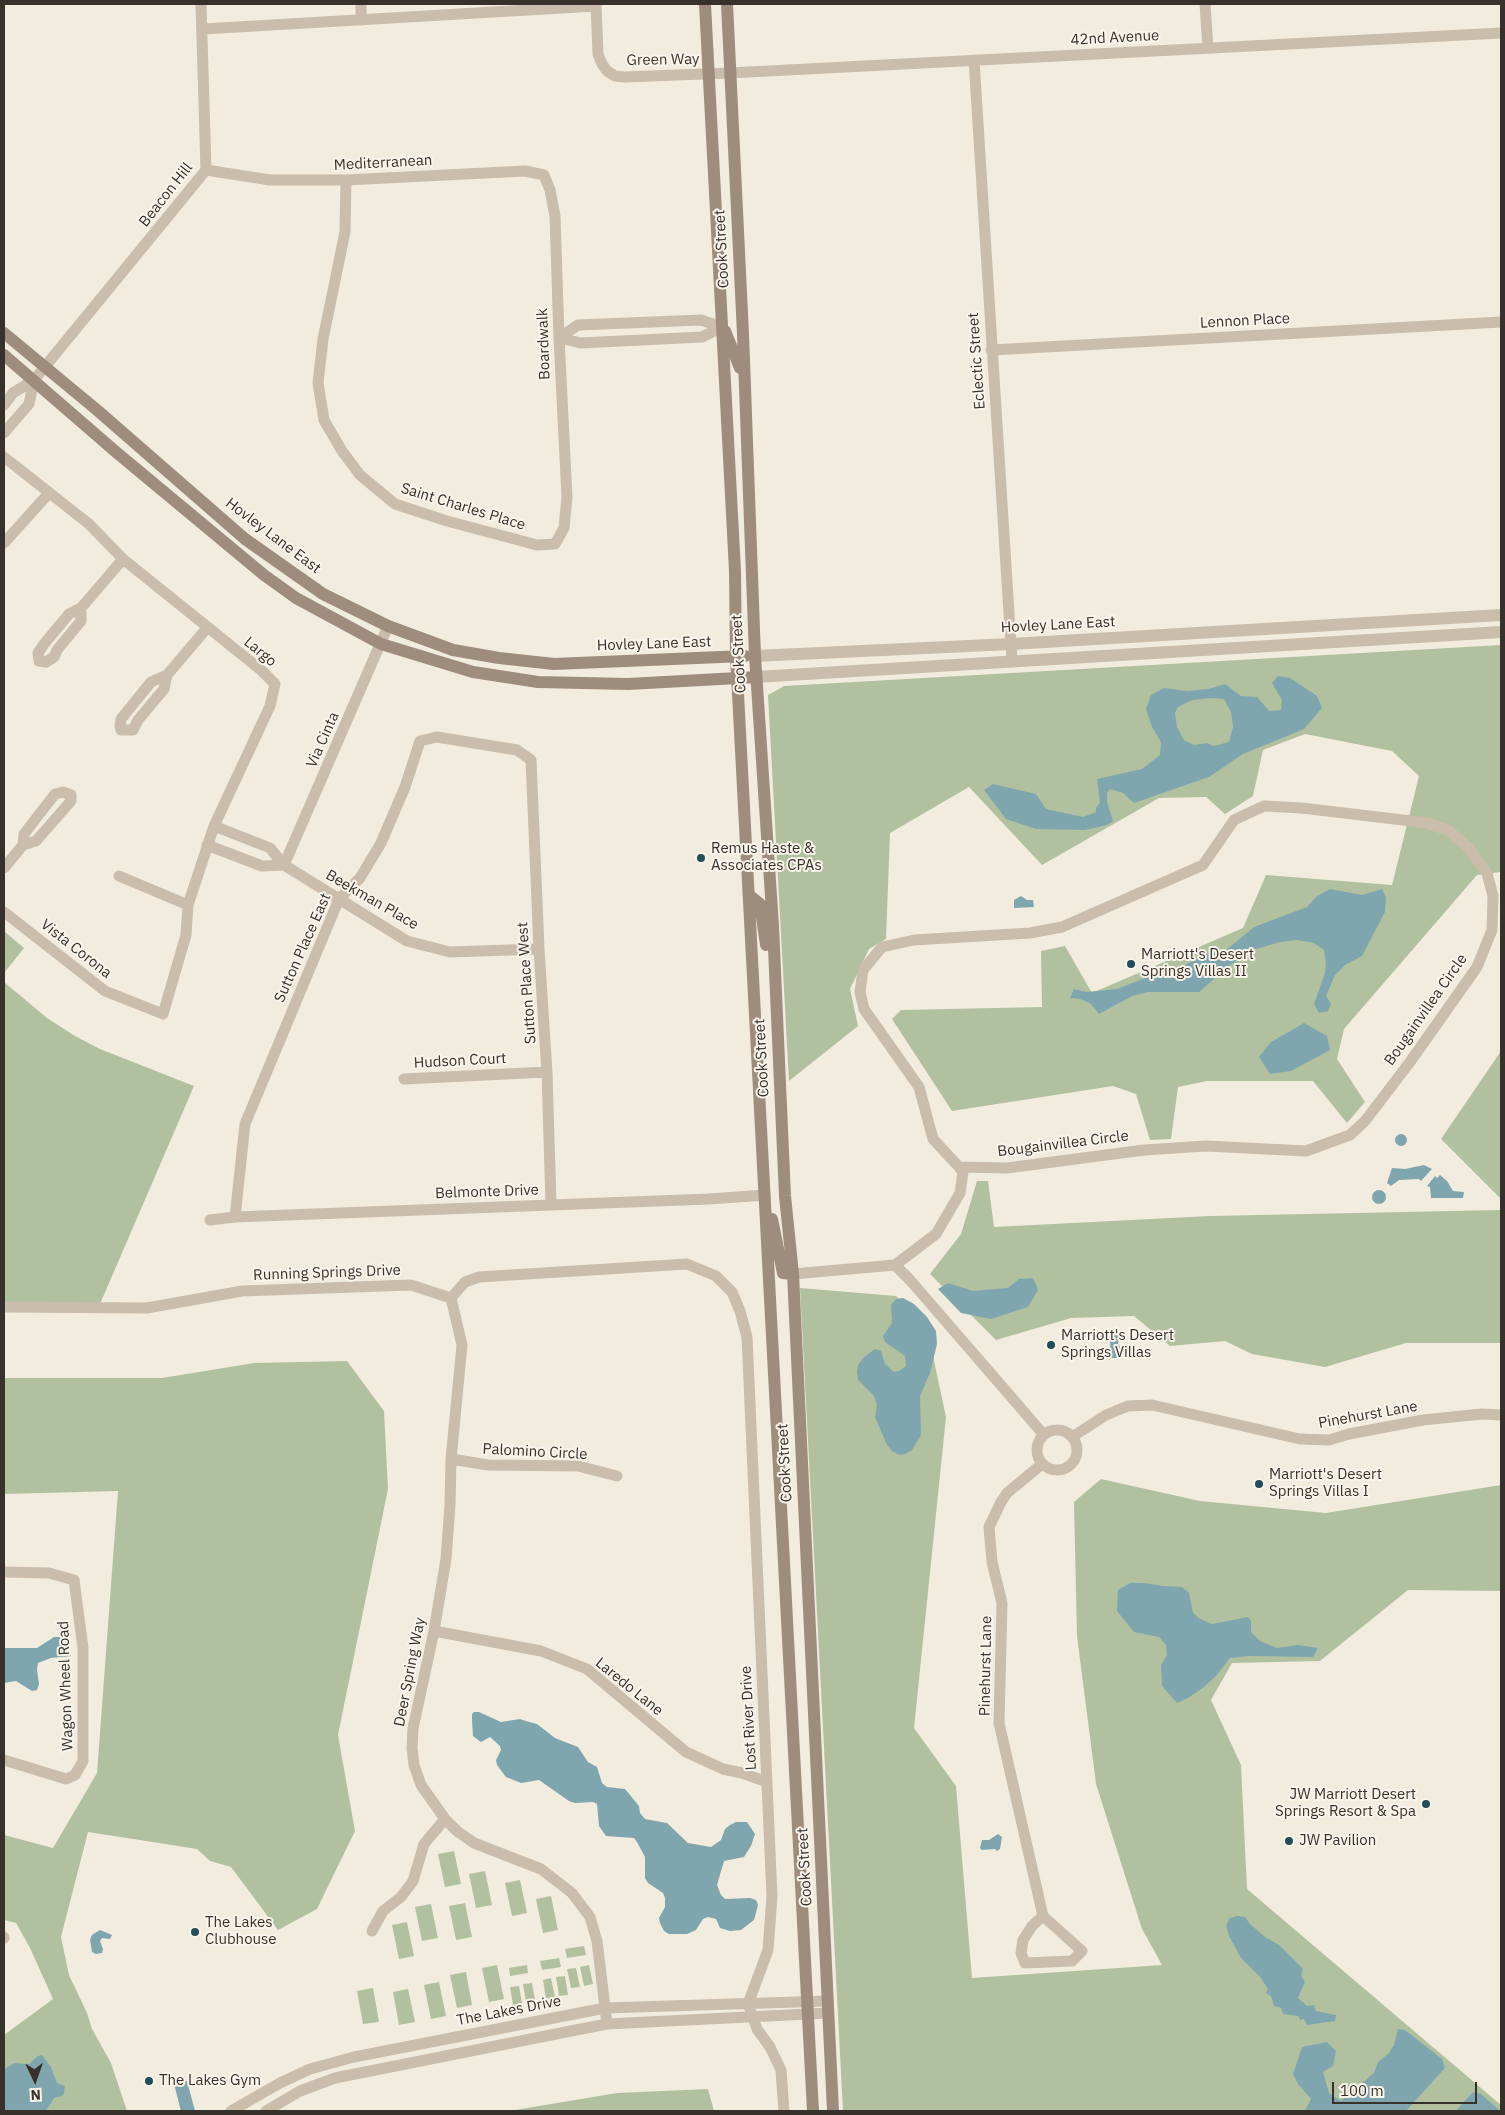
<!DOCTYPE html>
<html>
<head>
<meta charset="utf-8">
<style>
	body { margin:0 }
	#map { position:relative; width:1505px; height:2115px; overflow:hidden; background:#f2ecdf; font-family:"IBM Plex Sans",sans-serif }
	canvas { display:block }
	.frame { position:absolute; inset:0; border:5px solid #38302a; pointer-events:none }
	.north { position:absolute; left:10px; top:2055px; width:50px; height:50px; -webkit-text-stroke:4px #f9f5ec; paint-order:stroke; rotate:177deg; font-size:14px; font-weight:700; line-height:20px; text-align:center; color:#38302a }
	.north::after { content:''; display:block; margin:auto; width:18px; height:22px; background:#38302a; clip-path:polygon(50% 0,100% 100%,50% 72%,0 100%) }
	.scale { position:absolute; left:1332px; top:2082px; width:145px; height:22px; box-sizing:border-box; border:2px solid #38302a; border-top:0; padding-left:6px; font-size:15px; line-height:18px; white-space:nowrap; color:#38302a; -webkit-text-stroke:4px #f9f5ec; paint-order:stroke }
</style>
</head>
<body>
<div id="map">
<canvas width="1505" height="2115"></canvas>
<div class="frame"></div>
<div class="north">N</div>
<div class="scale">100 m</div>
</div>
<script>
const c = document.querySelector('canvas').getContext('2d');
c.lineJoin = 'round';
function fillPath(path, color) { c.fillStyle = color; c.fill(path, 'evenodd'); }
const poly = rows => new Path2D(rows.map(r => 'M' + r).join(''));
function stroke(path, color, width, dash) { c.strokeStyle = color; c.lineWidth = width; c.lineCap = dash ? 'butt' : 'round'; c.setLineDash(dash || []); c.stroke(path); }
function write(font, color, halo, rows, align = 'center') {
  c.font = font + ' "IBM Plex Sans",sans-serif'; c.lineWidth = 4; c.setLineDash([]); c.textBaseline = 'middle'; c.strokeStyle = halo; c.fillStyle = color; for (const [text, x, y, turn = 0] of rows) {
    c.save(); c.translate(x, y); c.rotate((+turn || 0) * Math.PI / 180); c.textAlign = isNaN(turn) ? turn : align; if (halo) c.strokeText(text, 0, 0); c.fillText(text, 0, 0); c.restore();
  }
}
fillPath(poly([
	[1501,645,1501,872,1477,875,1344,1029,1337,1059,1365,1102,1347,1123,1313,1081,1207,1081,1178,1087,1171,1139,1150,1140,1136,1094,1113,1086,952,1111,892,1019,901,1010,1042,1007,1041,951,1065,946,1092,993,1243,928,1266,875,1392,885,1419,776,1392,751,1305,734,1263,750,1253,796,1225,814,1206,797,1159,798,1042,865,969,787,890,833,886,939,869,949,850,989,858,1026,789,1081,768,695,784,686],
	[4,931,24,948,4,973],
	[4,982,47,1018,75,1036,100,1049,194,1086,100,1304,4,1303],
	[1501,1051,1501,1343,1406,1343,1325,1367,1252,1354,1225,1341,1170,1346,1134,1316,1071,1318,996,1340,930,1274,961,1234,977,1181,988,1181,994,1227,1210,1216,1500,1210,1500,1198,1441,1139],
	[800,1288,896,1296,926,1323,946,1417,914,1728,956,1786,972,1978,1162,1965,1142,1929,1096,1784,1077,1636,1074,1502,1101,1479,1200,1501,1326,1513,1501,1485,1501,1591,1408,1590,1320,1661,1232,1663,1211,1700,1241,1765,1247,1889,1501,2105,1501,2111,843,2111],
	[347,1361,384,1411,388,1489,338,1735,355,1831,317,1909,278,1930,231,1867,210,1861,197,1849,88,1832,61,1937,69,1975,87,2013,92,2029,111,2063,127,2111,4,2111,4,2035,53,1999,30,1948,16,1923,4,1920,4,1835,53,1848,97,1773,118,1491,4,1494,4,1378,162,1378,254,1363],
	[454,1851,461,1884,445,1887,438,1854],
	[485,1871,492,1905,476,1908,469,1874],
	[520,1880,527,1913,512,1916,505,1883],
	[551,1896,558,1930,543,1933,536,1899],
	[465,1903,472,1937,456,1940,449,1906],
	[431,1904,438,1938,422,1941,415,1907],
	[407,1922,414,1956,399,1959,392,1925],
	[584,1946,586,1955,567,1958,565,1949],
	[559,1958,561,1967,542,1970,540,1961],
	[497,1965,504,1999,489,2002,482,1968],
	[527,1965,528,1973,510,1976,509,1968],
	[589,1965,593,1984,584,1986,580,1967],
	[576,1968,580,1987,571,1988,567,1969],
	[466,1972,472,2005,457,2008,450,1975],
	[565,1976,568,1995,559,1996,556,1977],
	[551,1978,555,1997,546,1999,543,1980],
	[439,1982,446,2016,431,2019,424,1985],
	[532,1983,535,2000,526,2002,523,1984],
	[519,1986,522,2003,513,2005,510,1987],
	[373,1988,379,2022,363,2024,357,1991],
	[408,1989,415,2022,399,2025,393,1992],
	[708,2089,714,2111,509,2111,617,2093]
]), '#b1c1a0');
fillPath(poly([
	[1278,676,1290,678,1317,696,1322,708,1304,729,1243,754,1209,777,1134,803,1123,793,1110,789,1107,793,1107,802,1113,821,1107,825,1085,830,1036,829,1006,819,984,790,993,784,1036,794,1046,809,1083,817,1096,812,1096,808,1100,803,1097,779,1142,769,1160,755,1161,742,1152,727,1146,709,1151,695,1164,688,1187,691,1208,689,1225,684,1241,696,1257,697,1269,711,1281,710,1282,700,1272,683],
	[1211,698,1224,699,1231,712,1233,727,1229,742,1214,746,1207,743,1194,745,1184,740,1177,727,1175,713,1178,707,1192,700],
	[1330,889,1362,895,1382,889,1386,897,1385,912,1362,956,1345,965,1335,975,1326,996,1331,1004,1328,1011,1319,1013,1314,1004,1325,973,1326,963,1324,950,1314,943,1297,940,1280,942,1253,950,1230,965,1199,992,1148,992,1132,996,1099,1014,1090,1003,1080,999,1070,998,1074,989,1086,992,1117,989,1153,975,1180,968,1205,954,1225,951,1254,927,1307,907,1317,896],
	[1021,896,1027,900,1033,900,1034,907,1014,908,1014,900],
	[1304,1023,1327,1036,1330,1050,1291,1071,1270,1074,1259,1057,1271,1042],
	'1395 1140a6 6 0 1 1 12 0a6 6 0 1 1-12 0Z',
	[1424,1165,1432,1169,1421,1181,1419,1179,1399,1180,1391,1186,1387,1183,1392,1168,1405,1169],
	[1440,1175,1447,1181,1453,1191,1464,1192,1463,1198,1431,1198,1430,1187,1427,1186,1435,1176,1437,1178],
	'1372 1197a7 7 0 1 1 14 0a7 7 0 1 1-14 0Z',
	[1033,1278,1038,1290,1028,1307,991,1319,961,1313,938,1289,948,1283,973,1291,1008,1288,1019,1279],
	[903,1298,914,1304,927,1317,936,1331,937,1344,930,1373,920,1396,921,1435,912,1450,905,1454,899,1455,892,1451,887,1445,875,1417,877,1406,874,1396,858,1380,857,1372,858,1365,864,1357,875,1349,881,1351,885,1364,894,1372,899,1371,906,1366,905,1356,885,1342,883,1336,892,1323,891,1305,896,1299],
	[1101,1331,1110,1333,1119,1332,1122,1336,1119,1339,1118,1344,1121,1348,1134,1346,1137,1351,1136,1356,1132,1358,1123,1355,1118,1358,1111,1358,1110,1342,1100,1339,1099,1335],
	[1130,1583,1145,1583,1162,1586,1182,1587,1189,1593,1193,1613,1200,1619,1212,1624,1248,1617,1251,1621,1251,1632,1260,1641,1277,1648,1298,1645,1318,1648,1313,1657,1249,1656,1230,1658,1216,1676,1204,1687,1188,1698,1177,1703,1162,1686,1161,1665,1167,1655,1166,1645,1159,1637,1134,1632,1117,1611,1118,1590],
	[54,1637,65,1637,71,1656,51,1658,38,1663,37,1670,39,1684,37,1690,32,1691,16,1681,4,1683,4,1648,37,1648],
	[474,1712,479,1712,501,1722,520,1719,526,1721,537,1724,555,1738,578,1747,588,1762,597,1767,602,1783,607,1787,625,1789,639,1806,640,1813,645,1819,667,1823,688,1843,711,1847,721,1840,725,1829,730,1825,736,1822,747,1822,755,1834,751,1846,744,1857,724,1861,717,1885,721,1895,725,1899,750,1898,756,1900,758,1905,754,1920,741,1930,730,1931,720,1928,716,1919,708,1917,703,1919,696,1930,687,1934,669,1934,664,1931,660,1923,659,1918,665,1907,665,1898,663,1893,648,1883,645,1878,645,1857,637,1842,634,1838,606,1836,599,1826,597,1804,593,1802,575,1803,569,1801,539,1780,521,1783,506,1777,497,1765,496,1760,501,1750,500,1746,490,1737,481,1742,473,1736,472,1721,472,1714],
	[998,1834,1002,1837,1000,1849,997,1851,995,1849,982,1850,980,1848,982,1840,989,1840],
	[1237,1916,1245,1917,1250,1924,1265,1937,1279,1945,1303,1969,1301,1976,1305,1982,1298,1998,1307,2006,1314,2005,1316,2011,1336,2015,1335,2021,1307,2025,1304,2019,1300,2020,1298,2016,1283,2014,1281,2008,1274,2006,1271,1996,1266,1993,1268,1989,1261,1978,1241,1958,1229,1936,1226,1925,1230,1918],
	[100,1930,112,1935,110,1939,102,1938,100,1941,103,1949,102,1953,96,1954,92,1952,90,1940,92,1935],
	[1398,2029,1405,2030,1442,2059,1445,2068,1406,2111,1305,2111,1311,2099,1298,2084,1293,2074,1302,2047,1327,2042,1336,2051,1333,2066,1323,2072,1329,2093,1341,2101,1374,2073,1378,2062,1388,2054,1394,2045],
	[42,2055,51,2067,57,2083,65,2086,64,2093,62,2096,54,2098,46,2111,4,2111,4,2073,6,2068,14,2063,29,2064,38,2056],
	[187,2081,195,2111,181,2111,174,2084],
	[1476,2092,1481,2094,1500,2111,1456,2111,1472,2093]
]), '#7fa6ae');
stroke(poly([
	[361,4,361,20],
	[596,4,598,54,602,64,607,71,615,76,624,77,730,73,1501,33],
	[1205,4,1208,48],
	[203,29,596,6],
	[974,60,1012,661],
	[206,170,270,180,346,180,525,171,544,175,550,190,555,216,559,338,567,497,564,528,555,544,537,545,447,521,395,504,360,475,342,451,324,420,318,383,323,339,345,232,346,180],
	[701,320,722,327,702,337,581,343,559,338,578,325,701,320],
	[991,350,1501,322],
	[34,380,206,170,201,4],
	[4,405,13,393,34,380,29,404,4,433],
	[4,457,89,524,123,559,261,670,275,684,270,706,214,826,188,905,186,935,163,1014,105,991,4,912],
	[4,543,49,493],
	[81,608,81,621,57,650,54,657,46,662,39,661,38,653,44,644,69,614,81,608,123,559],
	[388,626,284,865,407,941,450,952,539,949],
	[167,675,164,689,138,720,133,730,121,730,120,726,121,719,151,682,167,675,207,628],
	[1264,806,1302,808,1428,823,1449,831,1468,847,1487,873,1493,896,1492,930,1477,967,1410,1062,1365,1121,1350,1135,1306,1151,1206,1146,1144,1150,1007,1168,959,1167,933,1139,919,1087,864,1009,860,992,863,970,882,947,914,940,1030,933,1062,927,1203,865,1234,820,1264,806],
	[207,845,262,866,284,865,270,848,214,826],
	[4,868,23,845,36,841,71,801,71,795,63,792,55,794,24,834,23,845],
	[119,876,188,905],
	[404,1079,547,1072],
	[235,1217,245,1124,339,899,360,878,381,843,405,787,420,741,437,737,517,750,531,760,539,949,547,1072,551,1204],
	[210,1220,235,1217,709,1199,765,1195],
	[895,1265,936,1234,960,1193,963,1172,959,1167],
	[793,1274,895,1265,910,1280,1044,1435],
	[451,1298,462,1345,451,1459,450,1505,446,1559,434,1631,413,1728,412,1748,414,1765,421,1785,445,1819,457,1831,474,1843,541,1869,572,1893,590,1917,597,1941,607,2024],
	[4,1307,147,1308,242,1291,411,1285,451,1298,465,1282,479,1277,687,1264,716,1276,732,1292,740,1311,747,1337,772,1896,768,1950,748,2004,757,2029,770,2047,781,2070,784,2111],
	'1037 1450a20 20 0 1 1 40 0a20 20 0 1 1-40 0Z',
	[1072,1437,1106,1415,1128,1406,1152,1405,1300,1439,1329,1440,1349,1434,1423,1420,1482,1414,1501,1415],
	[451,1459,488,1465,578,1466,617,1476],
	[1042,1464,1007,1493,1001,1502,989,1527,992,1562,1002,1603,999,1723,1043,1916,1032,1926,1023,1940,1021,1953,1025,1963,1072,1961,1082,1951,1043,1916],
	[4,1572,49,1573,74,1580,83,1648,83,1761,75,1775,66,1779,4,1760],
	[434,1631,541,1651,587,1669,686,1752,723,1769,742,1773,767,1782],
	[372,1931,383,1911,401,1897,413,1881,424,1844,445,1819],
	[4,1938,4,1937],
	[231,2111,280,2083,310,2069,354,2057,605,2008,828,2001],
	[266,2111,300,2091,335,2078,581,2029,607,2024,828,2013]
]), '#cabdab', 11);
stroke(poly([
	[755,656,1011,644,1501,615],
	[756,677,1501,632]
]), '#cabdab', 12);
stroke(poly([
	[705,4,735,571,736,656,813,2111],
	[727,4,743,334,755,656,773,926,785,1196,793,1274,833,2111],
	[725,331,740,368],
	[4,333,97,410,245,539,323,594,388,626,453,650,499,658,554,664,745,656],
	[4,355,116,452,264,575,296,598,381,644,473,672,538,682,628,684,756,677],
	[750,896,760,904,766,945],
	[772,1219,783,1273,793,1274]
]), '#9e8d7d', 12);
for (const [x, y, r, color] of [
	[701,858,5,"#214d58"],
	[1131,964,5,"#214d58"],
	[1051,1345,5,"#214d58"],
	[1259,1484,5,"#214d58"],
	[1426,1804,5,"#214d58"],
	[1289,1841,5,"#214d58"],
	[195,1932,5,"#214d58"],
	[149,2081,5,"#214d58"]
]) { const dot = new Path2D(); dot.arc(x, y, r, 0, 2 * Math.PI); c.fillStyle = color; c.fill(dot); stroke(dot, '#f9f5ec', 2); }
write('15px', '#38302a', '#f9f5ec', [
	["42nd Avenue",1115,38,-3],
	["Green Way",663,60,-1],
	["Mediterranean",383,163,-3],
	["Beacon Hill",166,195,-52],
	["Cook Street",722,249,-93],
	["Lennon Place",1245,321,-3],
	["Boardwalk",544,344,-92],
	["Eclectic Street",977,361,-94],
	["Saint Charles Place",463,507,17],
	["Hovley Lane East",273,536,37],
	["Hovley Lane East",1058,625,-3],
	["Hovley Lane East",654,644,-2],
	["Largo",260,652,40],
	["Cook Street",739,654,-93],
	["Via Cinta",323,740,-66],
	["Beekman Place",372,900,30],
	["Sutton Place East",303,948,-66],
	["Vista Corona",76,949,38],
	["Sutton Place West",527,983,-94],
	["Bougainvillea Circle",1426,1010,-55],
	["Cook Street",762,1058,-93],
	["Hudson Court",460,1061,-3],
	["Bougainvillea Circle",1063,1144,-7],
	["Belmonte Drive",487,1192,-2],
	["Running Springs Drive",327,1273,-2],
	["Pinehurst Lane",1368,1415,-10],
	["Palomino Circle",535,1452,3],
	["Cook Street",785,1463,-93],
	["Pinehurst Lane",986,1666,-89],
	["Deer Spring Way",410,1672,-79],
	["Wagon Wheel Road",66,1686,-92],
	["Laredo Lane",629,1687,39],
	["Lost River Drive",749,1718,-93],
	["Cook Street",805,1867,-93],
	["The Lakes Drive",509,2011,-11]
]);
write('15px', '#38302a', '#f9f5ec', [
	["Remus Haste &",711,849],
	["Associates CPAs",711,866],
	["Marriott's Desert",1141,955],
	["Springs Villas II",1141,972],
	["Marriott's Desert",1061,1336],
	["Springs Villas",1061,1353],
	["Marriott's Desert",1269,1475],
	["Springs Villas I",1269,1492],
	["JW Marriott Desert",1416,1795,"right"],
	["Springs Resort & Spa",1416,1812,"right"],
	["JW Pavilion",1299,1841],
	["The Lakes",205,1923],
	["Clubhouse",205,1940],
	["The Lakes Gym",159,2081]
], 'left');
</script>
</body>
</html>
